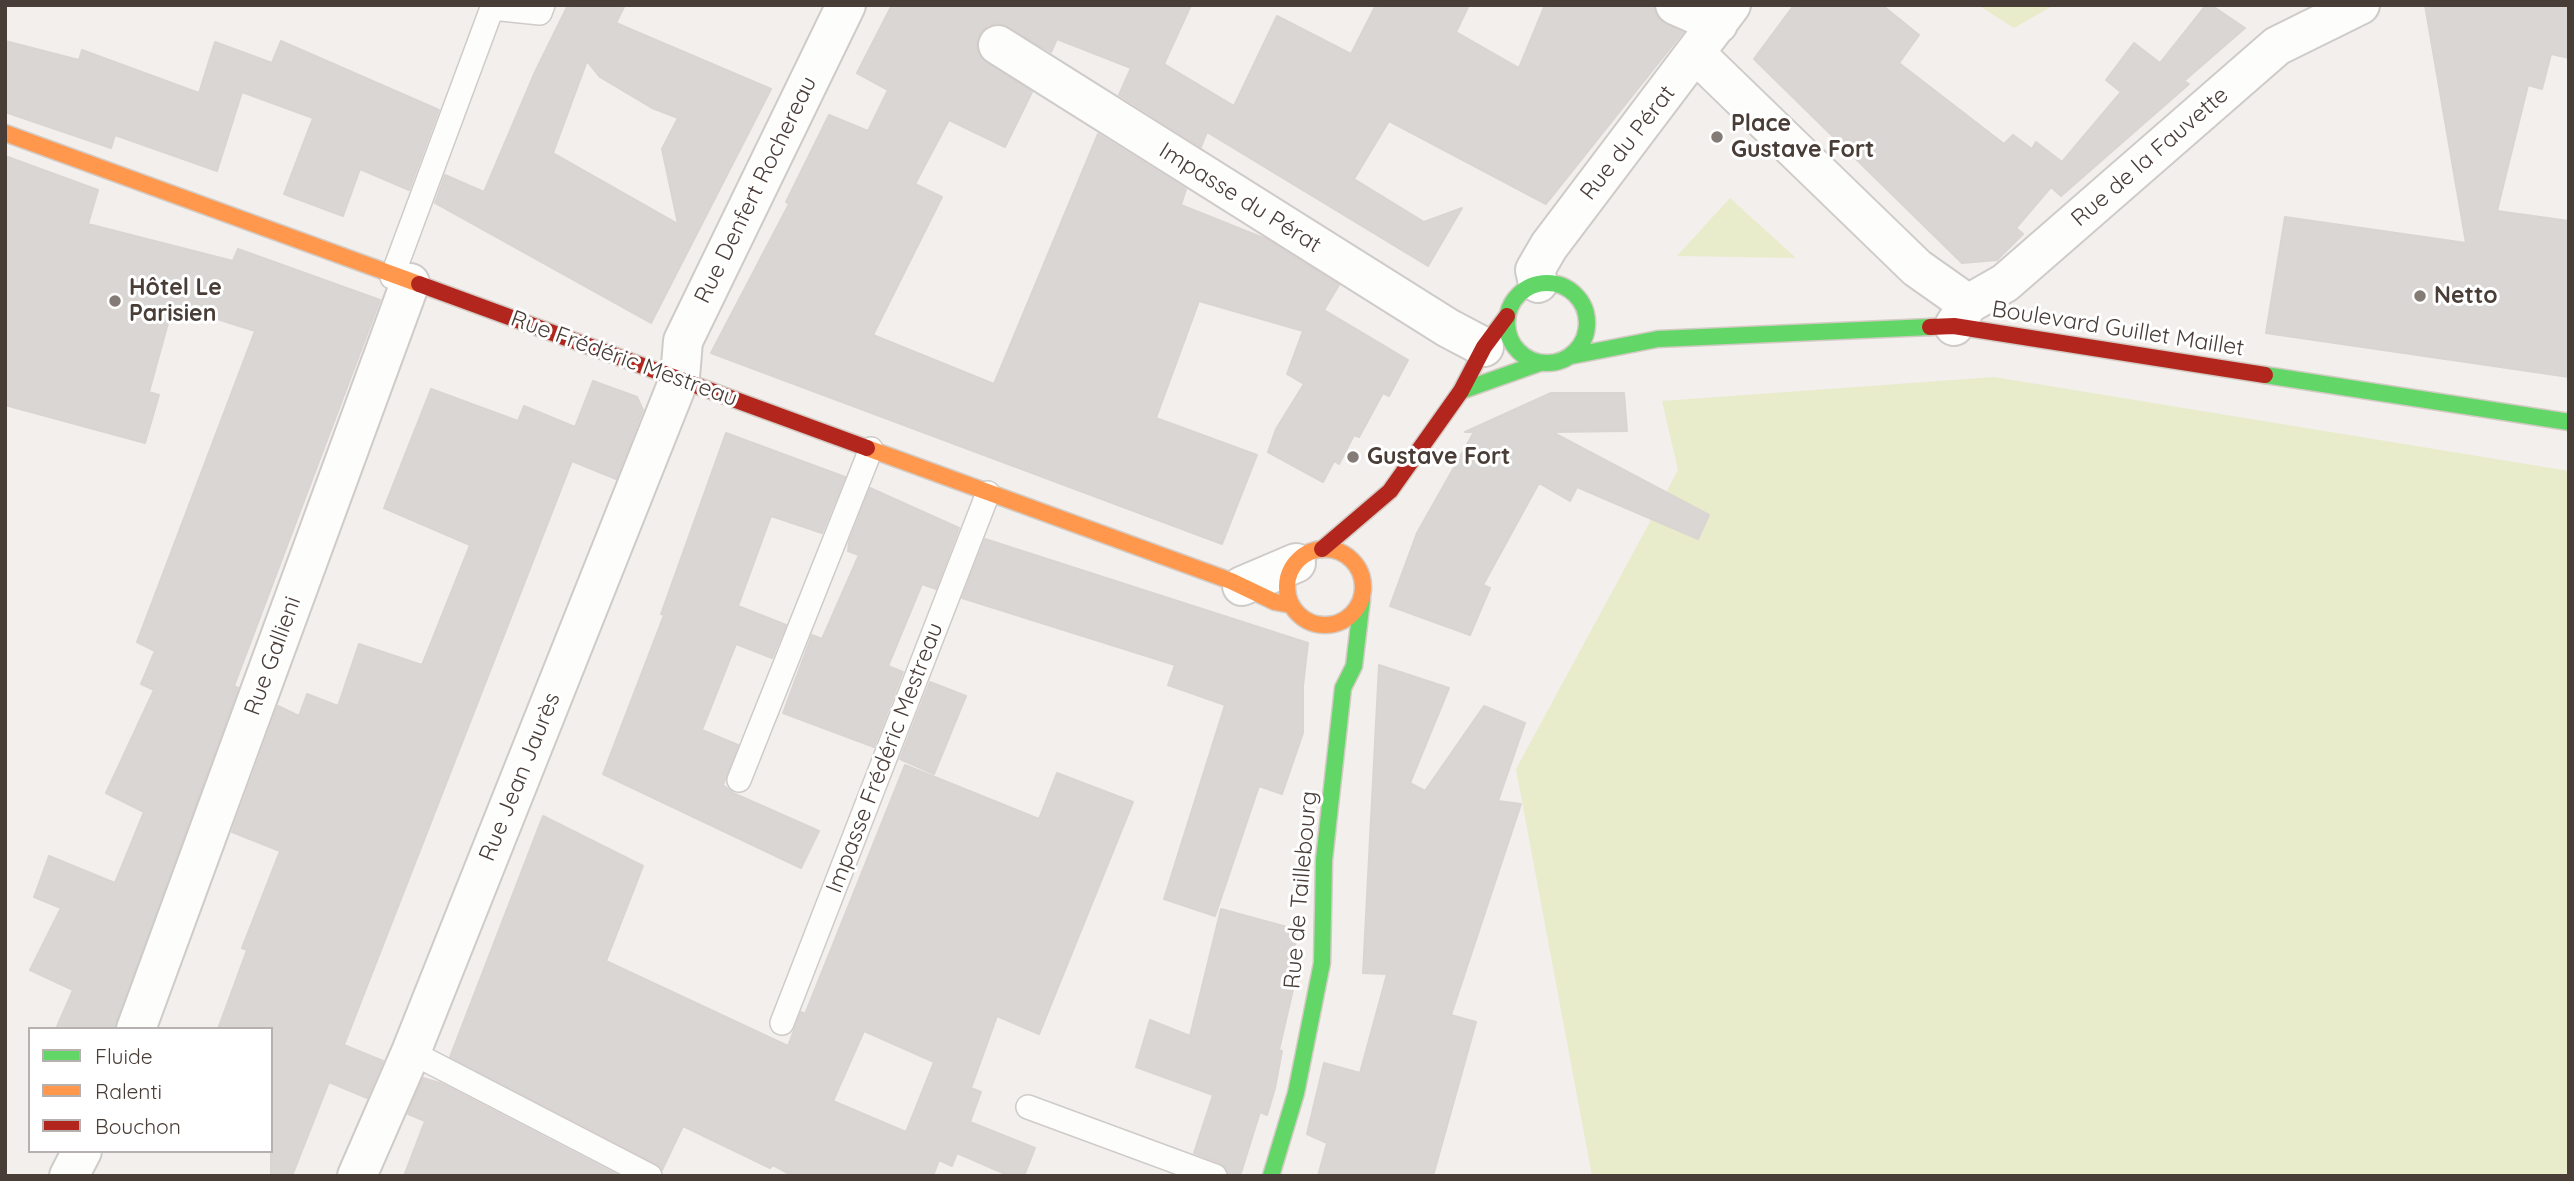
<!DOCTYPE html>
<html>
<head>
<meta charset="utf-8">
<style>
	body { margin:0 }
	#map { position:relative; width:2574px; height:1181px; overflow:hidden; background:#f2efec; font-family:Quicksand,sans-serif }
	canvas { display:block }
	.frame { position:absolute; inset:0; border:7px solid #493d37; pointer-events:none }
	.legend { position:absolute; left:28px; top:1027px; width:245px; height:126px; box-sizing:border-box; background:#fff; border:2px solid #b6b1af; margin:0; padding:9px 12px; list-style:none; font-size:21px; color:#493d37 }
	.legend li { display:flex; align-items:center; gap:14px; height:35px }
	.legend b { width:35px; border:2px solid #b6b1af }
</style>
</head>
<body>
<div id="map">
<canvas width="2574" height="1181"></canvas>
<div class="frame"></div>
<ul class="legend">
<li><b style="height:9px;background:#63d668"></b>Fluide</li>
<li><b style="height:9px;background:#ff974d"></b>Ralenti</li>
<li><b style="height:9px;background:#b3261e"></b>Bouchon</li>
</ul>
</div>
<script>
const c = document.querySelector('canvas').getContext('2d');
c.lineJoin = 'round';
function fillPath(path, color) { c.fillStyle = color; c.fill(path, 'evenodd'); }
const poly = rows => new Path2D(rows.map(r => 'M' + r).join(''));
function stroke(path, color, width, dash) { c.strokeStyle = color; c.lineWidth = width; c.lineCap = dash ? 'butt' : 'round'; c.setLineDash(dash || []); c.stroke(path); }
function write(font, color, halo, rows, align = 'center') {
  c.font = font + ' Quicksand,sans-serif'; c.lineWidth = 6; c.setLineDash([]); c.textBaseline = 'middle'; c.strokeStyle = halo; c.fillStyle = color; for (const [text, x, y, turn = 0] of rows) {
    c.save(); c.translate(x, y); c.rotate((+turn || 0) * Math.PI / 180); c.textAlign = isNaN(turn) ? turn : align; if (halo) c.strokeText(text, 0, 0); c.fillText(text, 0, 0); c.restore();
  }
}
fillPath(poly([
	[1978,5,2054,5,2014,28],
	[1730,198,1796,258,1677,256],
	[1994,377,2569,471,2569,1176,1592,1176,1516,769,1678,470,1662,401]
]), '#e8eccb');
const building = poly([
	[568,5,625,5,616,23,771,89,651,323,435,203,445,175,484,192,535,72,568,5],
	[587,61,600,77,652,108,678,118,662,149,678,224,553,153,587,61],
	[892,5,1191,5,1164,64,1234,106,1277,16,1351,54,1376,5,1469,5,1456,32,1519,68,1545,5,1653,5,1658,18,1683,32,1546,204,1389,121,1354,179,1424,222,1462,208,1428,266,1207,132,1201,147,1119,95,1131,68,1057,39,1051,52,999,23,988,25,980,33,976,45,979,56,1032,92,1005,147,949,120,915,184,942,197,873,335,994,384,1098,134,1186,189,1181,205,1266,239,1339,285,1324,310,1408,360,1389,396,1383,393,1359,437,1354,435,1339,464,1334,461,1323,482,1268,452,1276,429,1304,384,1287,374,1303,331,1199,301,1156,418,1257,455,1222,544,711,353,789,204,786,202,829,115,868,131,888,90,857,73,892,5],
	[1794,5,1882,5,1919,35,1899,63,2004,144,2013,135,2032,149,2036,142,2062,162,2121,92,2106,80,2134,43,2160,63,2206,5,2211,5,2245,28,2184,81,2189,84,2061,196,2051,187,2016,228,2023,234,1997,260,1962,263,1754,59,1794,5],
	[2425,5,2569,5,2569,58,2551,54,2542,89,2528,85,2497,211,2569,221,2569,377,2266,333,2285,217,2466,243,2425,5],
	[5,41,79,60,82,50,199,93,215,42,272,63,281,41,439,110,409,190,360,169,343,216,284,194,313,118,242,92,217,171,115,135,111,148,5,112,5,41],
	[5,156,98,190,88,224,233,261,238,249,380,300,234,686,238,688,115,1029,56,1029,73,990,30,970,61,908,34,897,49,856,115,883,144,812,106,793,154,690,141,684,155,651,137,642,255,331,173,305,149,392,159,395,145,443,5,405,5,156],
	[593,381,637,397,643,410,616,479,572,461,344,1045,383,1061,367,1098,329,1082,292,1176,271,1176,271,1029,218,1029,247,950,242,948,280,851,232,832,278,706,299,716,307,694,338,706,359,644,422,665,470,545,384,508,431,389,518,421,524,406,575,427,593,381],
	[1551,393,1624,393,1627,431,1552,432,1709,515,1698,539,1577,487,1570,501,1539,483,1483,585,1490,588,1470,635,1390,606,1417,533,1474,432,1465,432,1551,393],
	[726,433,845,477,822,533,771,516,738,606,786,625,772,658,736,644,702,730,738,745,723,785,733,793,819,831,801,868,603,774,664,615,661,614,726,433],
	[870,488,959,528,936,589,922,584,888,666,903,672,874,747,783,713,812,635,822,639,859,555,848,551,849,542,870,488],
	[985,539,1308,643,1303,686,1303,733,1282,794,1259,786,1215,916,1164,899,1225,705,1168,685,1175,665,962,598,985,539],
	[1379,665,1449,688,1410,783,1425,791,1484,706,1525,723,1498,801,1521,804,1451,1015,1476,1022,1433,1176,1318,1176,1327,1143,1307,1134,1324,1063,1360,1073,1387,974,1363,973,1379,665],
	[930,682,966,696,934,774,900,759,930,682],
	[905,765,1039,819,1057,773,1133,802,1039,1034,997,1016,971,1088,981,1092,970,1122,1035,1148,1024,1176,1010,1176,957,1153,952,1166,939,1160,933,1176,793,1176,773,1165,770,1168,683,1126,662,1170,656,1164,450,1057,543,816,643,866,606,961,788,1046,801,1012,805,1014,905,765],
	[864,1031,934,1062,906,1132,833,1101,864,1031],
	[1221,909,1298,930,1288,979,1295,981,1279,1050,1282,1051,1275,1088,1267,1115,1260,1112,1240,1176,1229,1176,1220,1163,1194,1153,1213,1095,1136,1067,1150,1020,1190,1036,1221,909],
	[423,1078,440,1083,619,1176,404,1176,425,1121,408,1114,423,1078]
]);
fillPath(building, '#dad6d3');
stroke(building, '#dad5d2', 2);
const lane = poly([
	[392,277,492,8,540,13,543,5],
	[739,780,871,449],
	[782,1023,988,493],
	[411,1052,650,1176],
	[1028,1107,1215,1176]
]);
const street = poly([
	[1675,5,1718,24],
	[998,45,1448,328,1484,347],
	[1696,54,1917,268,1968,304],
	[1538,283,1535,270,1549,246,1731,5],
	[1954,326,1968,304,2005,283,2277,46,2360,5],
	[1242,586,1296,563],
	[136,1029,410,283],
	[69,1176,82,1151],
	[357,1176,411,1052,680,377,683,341,846,5]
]);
const fast = poly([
	'1507 323a40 40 0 1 1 80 0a40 40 0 1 1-80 0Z',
	[1571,356,1658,339,1930,327],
	[2265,375,2569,422],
	[1461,391,1540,363],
	[1271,1176,1296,1093,1322,963,1324,860,1343,688,1354,666,1362,599]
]);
const slow = poly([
	[5,133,419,284],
	[867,448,1231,581,1275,602,1291,605],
	'1287 587a38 38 0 1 1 76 0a38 38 0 1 1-76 0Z'
]);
const jam = poly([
	[419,284,867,448],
	[1930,327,1954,326,2265,375],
	[1322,549,1390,491,1461,391,1484,347,1507,316]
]);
stroke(lane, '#cfcbc8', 26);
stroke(street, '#cfcbc8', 42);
stroke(fast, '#d3cbc4', 19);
stroke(slow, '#d3cbc4', 19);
stroke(jam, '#d3cbc4', 19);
stroke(lane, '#fdfdfc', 23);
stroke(street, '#fdfdfc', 38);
stroke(fast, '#63d668', 16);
stroke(slow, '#ff974d', 16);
stroke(jam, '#b3261e', 16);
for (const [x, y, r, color] of [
	[1717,137,7,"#847b76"],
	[2420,296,7,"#847b76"],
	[115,301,7,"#847b76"],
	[1353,457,7,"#847b76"]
]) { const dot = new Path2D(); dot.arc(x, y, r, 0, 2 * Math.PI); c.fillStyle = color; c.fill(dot); stroke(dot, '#fff', 2.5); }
write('bold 23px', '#493d37', '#fff', [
	["Place",1731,124],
	["Gustave Fort",1731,150],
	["Hôtel Le",129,288],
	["Parisien",129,314],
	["Netto",2434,296],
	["Gustave Fort",1367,457]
], 'left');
write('23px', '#493d37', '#fff', [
	["Rue du Pérat",1628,143,-52],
	["Rue de la Fauvette",2150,157,-41],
	["Rue Denfert Rochereau",756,190,-64],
	["Impasse du Pérat",1240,198,32],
	["Boulevard Guillet Maillet",2118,329,9],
	["Rue Frédéric Mestreau",624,359,20],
	["Rue Gallieni",273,656,-70],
	["Impasse Frédéric Mestreau",885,758,-69],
	["Rue Jean Jaurès",520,777,-68],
	["Rue de Taillebourg",1301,890,-85]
]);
</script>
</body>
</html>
